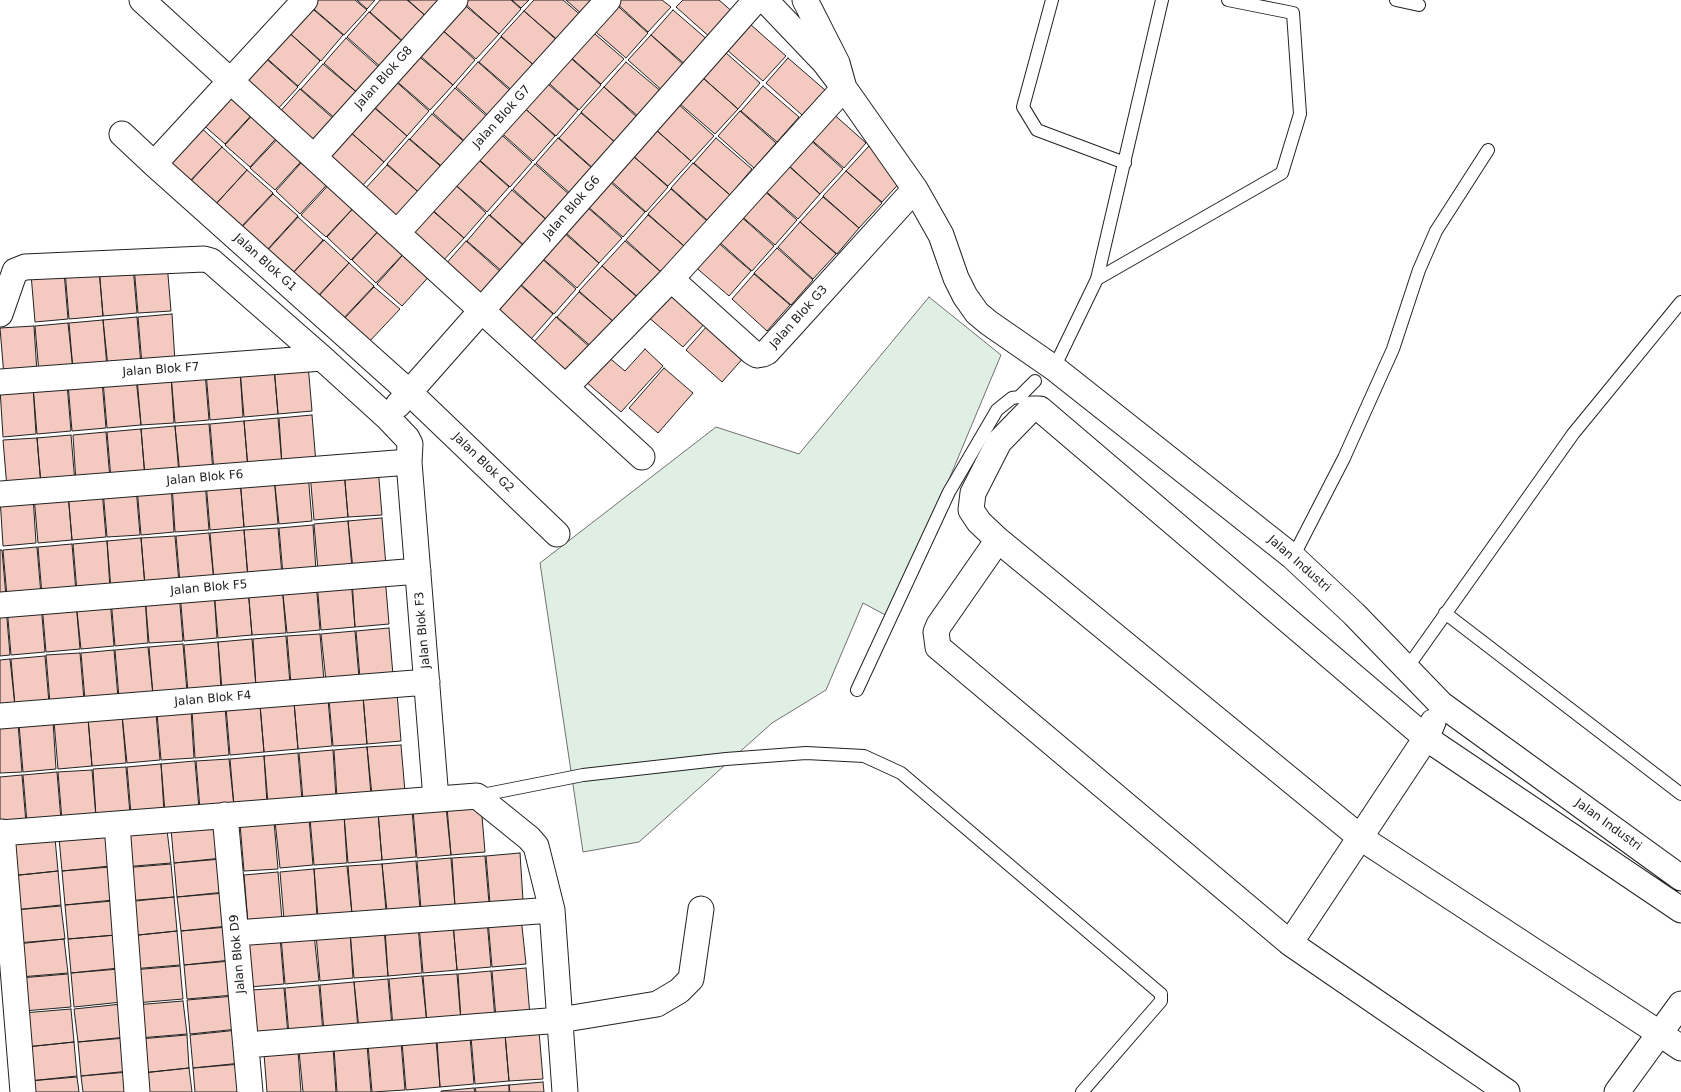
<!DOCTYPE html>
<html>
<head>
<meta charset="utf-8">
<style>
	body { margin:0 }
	canvas { display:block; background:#fff }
</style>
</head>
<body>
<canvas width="1681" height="1092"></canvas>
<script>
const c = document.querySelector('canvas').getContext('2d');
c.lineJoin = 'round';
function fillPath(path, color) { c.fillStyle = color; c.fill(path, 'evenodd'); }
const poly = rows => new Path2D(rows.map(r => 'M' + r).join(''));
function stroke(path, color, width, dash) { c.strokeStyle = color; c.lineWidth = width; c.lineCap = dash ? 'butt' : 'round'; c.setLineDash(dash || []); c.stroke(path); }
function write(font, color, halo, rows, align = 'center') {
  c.font = font + ' "DejaVu Sans",sans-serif'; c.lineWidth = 4; c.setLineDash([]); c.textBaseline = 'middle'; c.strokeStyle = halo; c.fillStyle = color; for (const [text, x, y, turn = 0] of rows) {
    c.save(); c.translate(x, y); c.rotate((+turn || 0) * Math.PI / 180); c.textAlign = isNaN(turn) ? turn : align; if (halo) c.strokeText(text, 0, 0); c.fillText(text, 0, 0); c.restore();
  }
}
const green = poly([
	[929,297,1001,355,891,618,863,603,826,690,772,723,639,842,583,852,540,563,716,427,799,454,929,297]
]);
fillPath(green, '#e0efe3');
stroke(green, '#6f6f6f', 1);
const building = poly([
	[311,0,355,0,367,10,344,35,308,4,311,0],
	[357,0,375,0,367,9,357,0],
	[380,0,407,0,428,18,406,44,370,12,380,0],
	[408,0,444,0,428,18,408,0],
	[465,0,511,0,521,9,499,34,463,2,465,0],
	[512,0,529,0,521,8,512,0],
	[534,0,563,0,583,17,560,42,524,11,534,0],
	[566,0,598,0,584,16,566,0],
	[613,0,662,0,671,7,648,32,613,0],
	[683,0,719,0,735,14,712,39,676,7,683,0],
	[612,1,648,33,626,58,589,26,612,1],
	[462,3,499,34,476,59,440,28,462,3],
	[307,4,343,35,321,61,285,29,307,4],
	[673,10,709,41,687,66,651,35,673,10],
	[524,11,560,43,537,68,501,36,524,11],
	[369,12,405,44,383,69,347,37,369,12],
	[750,24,786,56,763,81,727,50,750,24],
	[440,28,475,60,453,85,417,53,440,28],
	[588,28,624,59,601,84,566,53,588,28],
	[285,29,320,61,298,86,262,54,285,29],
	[651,35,686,67,664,92,628,60,651,35],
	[501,37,537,68,515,93,479,62,501,37],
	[346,38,382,70,360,95,324,63,346,38],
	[725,52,760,83,738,109,702,77,725,52],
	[565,53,601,85,579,110,543,78,565,53],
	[416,54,453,85,430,110,394,79,416,54],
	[262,55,298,87,275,112,240,80,262,55],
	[788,58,825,90,802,115,766,83,788,58],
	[478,62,514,94,492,119,456,87,478,62],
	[626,62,663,93,640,118,604,87,626,62],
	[323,64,360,95,337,120,301,89,323,64],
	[702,77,738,109,715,134,679,103,702,77],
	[393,79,429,111,407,136,371,104,393,79],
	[542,79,578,110,556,136,520,104,542,79],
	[232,86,257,109,225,144,200,122,232,86],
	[763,86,799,117,777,142,741,111,763,86],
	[604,87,639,119,617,144,581,112,604,87],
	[455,88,491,120,469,145,433,113,455,88],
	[300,89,336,121,314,146,278,114,300,89],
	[520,104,555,136,533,161,497,129,520,104],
	[678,104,714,136,691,161,655,129,678,104],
	[371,105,407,136,384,162,348,130,371,105],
	[257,110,282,132,250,167,225,145,257,110],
	[740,111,776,143,754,168,718,136,740,111],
	[830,111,866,143,844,168,807,136,830,111],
	[581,113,617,144,594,169,559,138,581,113],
	[432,114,468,145,446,170,410,139,432,114],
	[197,124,222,147,189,182,165,159,197,124],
	[655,129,691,161,668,186,632,155,655,129],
	[348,130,384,162,361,187,326,155,348,130],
	[496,130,532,162,510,187,474,155,496,130],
	[283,133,307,155,275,190,250,168,283,133],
	[807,137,843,169,820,194,785,162,807,137],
	[558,138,594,170,572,195,536,163,558,138],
	[716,138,752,169,730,195,694,163,716,138],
	[409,139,446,171,423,196,387,164,409,139],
	[869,146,905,177,882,202,846,171,869,146],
	[222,147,247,170,215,205,190,182,222,147],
	[308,155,333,178,300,214,276,191,308,155],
	[473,155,509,187,487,212,451,181,473,155],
	[632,155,668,187,646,212,610,180,632,155],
	[784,162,820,194,798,219,762,188,784,162],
	[693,163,730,195,707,220,671,188,693,163],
	[535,164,571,196,548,221,513,189,535,164],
	[387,165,423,196,400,221,364,190,387,165],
	[247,170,273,193,240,228,215,205,247,170],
	[846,171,882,203,859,228,823,196,846,171],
	[334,179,359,202,326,237,301,215,334,179],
	[451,181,486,213,464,238,428,206,451,181],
	[609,181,645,212,623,237,587,206,609,181],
	[761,188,797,220,775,245,739,214,761,188],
	[671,189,707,221,684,246,648,214,671,189],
	[512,190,548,221,526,247,490,215,512,190],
	[273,194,298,216,266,251,241,228,273,194],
	[823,197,859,228,837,254,800,222,823,197],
	[359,202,384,225,351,260,327,237,359,202],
	[586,206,622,238,599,263,564,231,586,206],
	[428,207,464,238,441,263,405,232,428,207],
	[738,214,774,246,752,271,716,239,738,214],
	[489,215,525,247,503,272,467,241,489,215],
	[648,215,684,246,661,272,626,240,648,215],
	[298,217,323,240,291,275,266,252,298,217],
	[800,222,836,254,813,279,778,247,800,222],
	[384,225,409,248,376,283,352,260,384,225],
	[563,232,599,263,577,288,541,257,563,232],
	[324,240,349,263,316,298,291,275,324,240],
	[715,240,751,271,729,296,693,265,715,240],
	[466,241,502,273,480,298,444,266,466,241],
	[625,241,661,272,638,297,602,266,625,241],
	[409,248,434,271,402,306,377,284,409,248],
	[777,248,813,280,791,305,754,273,777,248],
	[540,257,576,289,554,314,518,282,540,257],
	[167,263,171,311,138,313,134,266,167,263],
	[349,263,374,286,341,321,317,298,349,263],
	[133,266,137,313,103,316,99,268,133,266],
	[602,266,638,298,615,323,579,291,602,266],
	[99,268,103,316,69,319,65,271,99,268],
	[64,271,68,319,35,322,31,274,64,271],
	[754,274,790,305,767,331,732,299,754,274],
	[518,283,553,314,531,339,495,308,518,283],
	[374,287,400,309,367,344,342,321,374,287],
	[670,291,706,322,683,347,647,316,670,291],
	[579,292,615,323,593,348,557,317,579,292],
	[172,314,175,362,142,365,138,317,172,314],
	[137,317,141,365,108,367,103,320,137,317],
	[556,317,592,349,570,374,534,342,556,317],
	[103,320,107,367,73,370,69,323,103,320],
	[68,323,73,370,39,373,35,326,68,323],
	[708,325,745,356,722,382,686,350,708,325],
	[34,326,37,373,4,376,0,328,34,326],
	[645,349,663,366,621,412,585,381,607,356,625,371,645,349],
	[308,364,312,411,278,414,274,367,308,364],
	[274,367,278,414,244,417,240,370,274,367],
	[664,368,693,393,658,433,629,408,664,368],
	[240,370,243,417,210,420,206,372,240,370],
	[205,372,209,420,175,423,171,375,205,372],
	[171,375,174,423,141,425,137,378,171,375],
	[136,378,141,425,107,428,103,381,136,378],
	[102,381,106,428,72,431,68,384,102,381],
	[67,384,71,431,37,434,33,386,67,384],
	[33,386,36,434,3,437,0,389,33,386],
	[312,415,316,463,282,465,279,418,312,415],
	[278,418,282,465,248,468,244,421,278,418],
	[244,421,248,469,214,471,210,424,244,421],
	[209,424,213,471,180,474,175,426,209,424],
	[175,426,179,474,145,477,141,429,175,426],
	[141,429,145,477,111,479,107,432,141,429],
	[106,432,110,479,76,482,73,435,106,432],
	[71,435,75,483,41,485,37,438,71,435],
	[37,438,41,485,7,488,3,440,37,438],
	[378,467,382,515,348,517,344,470,378,467],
	[344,470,348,517,314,520,310,473,344,470],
	[308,473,312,521,279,524,274,476,308,473],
	[274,476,278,524,244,527,240,479,274,476],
	[240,479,244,527,210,530,206,482,240,479],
	[205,482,209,530,175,532,172,484,205,482],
	[171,484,174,532,141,535,137,487,171,484],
	[136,487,140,535,107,537,103,490,136,487],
	[102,490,106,537,72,540,68,493,102,490],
	[68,493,72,540,38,543,34,496,68,493],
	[33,496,36,543,3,546,0,498,33,496],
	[382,518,386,566,353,569,348,521,382,518],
	[348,521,352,569,318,571,314,524,348,521],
	[313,525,316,572,283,575,279,528,313,525],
	[278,528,282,575,248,578,244,530,278,528],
	[244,530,248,578,214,581,210,533,244,530],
	[209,533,214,581,180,583,176,536,209,533],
	[175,536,179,583,145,586,141,538,175,536],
	[141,538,145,586,111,589,107,541,141,538],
	[107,541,110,589,77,592,73,544,107,541],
	[72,544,76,592,42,595,38,547,72,544],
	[37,547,41,595,7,597,3,550,37,547],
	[0,550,2,550,6,597,0,598,0,550],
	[385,576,389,624,355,627,352,579,385,576],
	[351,579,355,627,321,630,317,582,351,579],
	[316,582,320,630,287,633,282,585,316,582],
	[282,585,286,633,252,635,248,588,282,585],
	[248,588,252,635,218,638,214,590,248,588],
	[214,590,217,638,184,641,180,593,214,590],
	[179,593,183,641,149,643,145,596,179,593],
	[145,596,148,643,115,646,111,599,145,596],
	[110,599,114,646,81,649,76,602,110,599],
	[76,602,80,649,46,652,42,604,76,602],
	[41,604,45,652,11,655,7,607,41,604],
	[6,607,10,655,0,656,0,608,6,607],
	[389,628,393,675,360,678,356,631,389,628],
	[355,631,359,678,326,681,321,634,355,631],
	[320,634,324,681,291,684,287,636,320,634],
	[286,636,290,684,256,687,253,639,286,636],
	[252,639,256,687,222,689,218,642,252,639],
	[218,642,221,689,188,692,184,645,218,642],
	[183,644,187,692,153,695,149,647,183,644],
	[148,647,153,695,119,698,115,650,148,647],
	[114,650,118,698,85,700,81,653,114,650],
	[80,653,84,700,50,703,46,655,80,653],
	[45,656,49,703,15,706,11,659,45,656],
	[10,659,15,706,0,707,0,660,10,659],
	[397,693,401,741,367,744,363,696,397,693],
	[363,696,367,744,333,746,329,699,363,696],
	[328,699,332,746,298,749,294,702,328,699],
	[294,702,298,749,264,752,260,705,294,702],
	[260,705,264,752,230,755,226,707,260,705],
	[225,707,229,755,195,758,192,710,225,707],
	[191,710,194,758,161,760,157,713,191,710],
	[156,713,160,760,127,763,122,715,156,713],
	[122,715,126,763,92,766,88,718,122,715],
	[88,718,92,766,58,769,54,721,88,718],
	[53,721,56,769,23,772,19,724,53,721],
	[18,724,22,772,0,773,0,726,18,724],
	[401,745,405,792,372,795,367,747,401,745],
	[367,747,371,795,337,798,334,750,367,747],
	[333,750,336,798,303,800,299,753,333,750],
	[298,753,302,800,268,803,264,756,298,753],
	[264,756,267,803,234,806,230,759,264,756],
	[229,759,234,806,200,809,196,761,229,759],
	[195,761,199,809,165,812,161,764,195,761],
	[161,764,164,812,131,814,127,767,161,764],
	[126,767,130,814,96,817,93,769,126,767],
	[92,770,96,817,62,820,58,772,92,770],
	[57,772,61,820,27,823,23,775,57,772],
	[22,775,26,823,0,825,0,777,22,775],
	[481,804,485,852,451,855,447,807,481,804],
	[446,807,451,855,417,858,413,810,446,807],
	[412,810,416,857,382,860,378,812,412,810],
	[378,812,382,860,348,863,344,815,378,812],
	[344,815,347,863,314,865,310,818,344,815],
	[309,818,313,865,280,868,275,821,309,818],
	[274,821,278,869,244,871,240,824,274,821],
	[219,825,222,858,174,863,171,829,219,825],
	[167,830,171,863,123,867,120,834,167,830],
	[107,833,110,866,62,871,59,838,107,833],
	[55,838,58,871,10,876,7,842,55,838],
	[520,853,523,900,490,903,486,856,520,853],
	[485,856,489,903,455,906,452,858,485,856],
	[451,858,455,906,421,909,417,861,451,858],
	[222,859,225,892,177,897,174,863,222,859],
	[416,861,420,909,387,911,382,864,416,861],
	[171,864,174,897,126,901,123,868,171,864],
	[382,864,386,911,352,914,348,866,382,864],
	[347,866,352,914,318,917,314,869,347,866],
	[110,867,113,900,65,905,62,871,110,867],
	[314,869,317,917,284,920,280,872,314,869],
	[58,871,61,905,14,910,10,876,58,871],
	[278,872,282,920,248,923,244,875,278,872],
	[225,893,228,926,181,931,177,897,225,893],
	[174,897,177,931,129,936,126,902,174,897],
	[113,901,116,935,68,939,65,905,113,901],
	[61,906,65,939,17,943,14,910,61,906],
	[521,917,526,964,492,967,488,920,521,917],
	[487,920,491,967,457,970,453,923,487,920],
	[453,923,457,970,423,973,419,925,453,923],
	[418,925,422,973,388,976,385,928,418,925],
	[228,927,231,960,184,965,181,931,228,927],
	[384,928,388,976,354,978,350,931,384,928],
	[177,931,180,965,132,969,129,936,177,931],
	[350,931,353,978,320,981,316,934,350,931],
	[314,934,319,981,285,984,281,937,314,934],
	[116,935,119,968,71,973,68,939,116,935],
	[280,937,284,984,250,987,247,939,280,937],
	[64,939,68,973,20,977,17,944,64,939],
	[231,961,234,995,187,999,184,965,231,961],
	[180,966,183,999,135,1003,132,970,180,966],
	[526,968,530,1016,496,1018,492,971,526,968],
	[119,969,122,1002,74,1007,71,973,119,969],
	[491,971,495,1019,461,1021,458,974,491,971],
	[68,974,71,1007,23,1011,20,978,68,974],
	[457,974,461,1021,427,1024,423,976,457,974],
	[422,976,427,1024,393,1027,389,979,422,976],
	[388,979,392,1027,359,1029,354,982,388,979],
	[354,982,358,1029,324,1032,320,985,354,982],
	[319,985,323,1033,289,1035,285,988,319,985],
	[284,988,288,1035,254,1038,251,990,284,988],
	[235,996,238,1029,190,1034,187,1000,235,996],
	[183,1001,187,1034,139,1038,135,1005,183,1001],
	[122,1004,126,1037,78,1042,74,1009,122,1004],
	[71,1009,74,1042,26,1047,23,1013,71,1009],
	[238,1030,241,1063,193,1068,190,1035,238,1030],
	[539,1031,543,1079,509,1081,505,1034,539,1031],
	[505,1034,509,1081,475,1084,471,1037,505,1034],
	[187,1035,189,1068,142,1073,139,1039,187,1035],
	[470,1037,474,1084,440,1087,437,1040,470,1037],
	[126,1038,129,1071,81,1076,78,1042,126,1038],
	[436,1040,440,1087,406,1090,402,1042,436,1040],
	[74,1042,77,1076,29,1081,26,1047,74,1042],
	[401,1042,405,1090,372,1092,368,1045,401,1042],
	[367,1045,371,1092,337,1092,334,1048,367,1045],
	[333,1048,336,1092,303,1092,299,1051,333,1048],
	[298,1051,301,1092,267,1092,264,1054,298,1051],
	[241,1064,244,1092,195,1092,193,1068,241,1064],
	[189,1068,192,1092,144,1092,142,1073,189,1068],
	[129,1072,131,1092,83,1092,81,1076,129,1072],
	[77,1077,79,1092,30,1092,29,1081,77,1077],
	[543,1082,544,1092,510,1092,509,1085,543,1082],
	[509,1085,509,1092,476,1092,475,1088,509,1085],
	[474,1088,475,1092,441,1092,441,1091,474,1088]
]);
fillPath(building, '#f3c9c0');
stroke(building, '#222', 1);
const service = poly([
	[1052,0,1023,107,1037,130,1125,163],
	[1396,0,1419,5],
	[1097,279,1282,173,1300,114,1293,13,1228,0],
	[1054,368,1097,279,1162,0],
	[1293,557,1344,458,1393,349,1419,270,1436,231,1488,150],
	[1445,613,1681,794],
	[1407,668,1573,434,1681,302],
	[857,690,949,492,997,410,1012,398,1019,397,1035,381],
	[477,796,583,775,726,759,806,753,864,756,901,773,1161,994,1161,1001,1082,1092]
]);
const minor = poly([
	[142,0,642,457],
	[765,0,825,63,844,88,915,189,941,235,956,278,965,296,977,313,989,323,1054,368,1293,557,1354,614,1441,704,1681,878],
	[122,134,154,164,409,392,557,534],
	[314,157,455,0],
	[154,164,305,0],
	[397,233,608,0],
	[671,279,752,352,757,355,763,354,767,352,790,327,915,189],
	[0,314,15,271,25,267,204,259,211,261,322,358,387,417,407,438,410,444,409,462,436,799],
	[0,382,322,358],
	[566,387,671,279,844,88,837,63,805,0],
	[398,405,756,0],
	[0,494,409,462],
	[998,540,939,625,936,632,938,647,1290,943,1507,1092],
	[0,605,418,571],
	[0,716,427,682],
	[225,815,250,1092],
	[117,824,137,1092],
	[2,832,23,1092],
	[0,833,477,796,529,838,536,846,552,910,565,1092],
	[1681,910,1426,738,1040,409,1031,409,999,442,973,493,971,510,979,522,998,540,1361,838,1659,1033,1681,1048],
	[236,933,552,910],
	[1290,943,1426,738,1433,722],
	[246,1045,560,1020,657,1004,679,991,691,979,701,909],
	[1617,1092,1681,1004]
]);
stroke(service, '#222', 14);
stroke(minor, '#222', 27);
stroke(service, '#fff', 12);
stroke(minor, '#fff', 25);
write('12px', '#222', '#fff', [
	["Jalan Blok G8",384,78,-48],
	["Jalan Blok G7",502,117,-48],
	["Jalan Blok G6",572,208,-49],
	["Jalan Blok G1",265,263,42],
	["Jalan Blok G3",799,317,-48],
	["Jalan Blok F7",161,370,-4],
	["Jalan Blok G2",483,463,44],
	["Jalan Blok F6",205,478,-5],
	["Jalan Industri",1299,564,41],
	["Jalan Blok F5",209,588,-5],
	["Jalan Blok F3",423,630,-95],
	["Jalan Blok F4",213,699,-5],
	["Jalan Industri",1608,825,36],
	["Jalan Blok D9",238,954,-95]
]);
</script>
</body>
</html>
